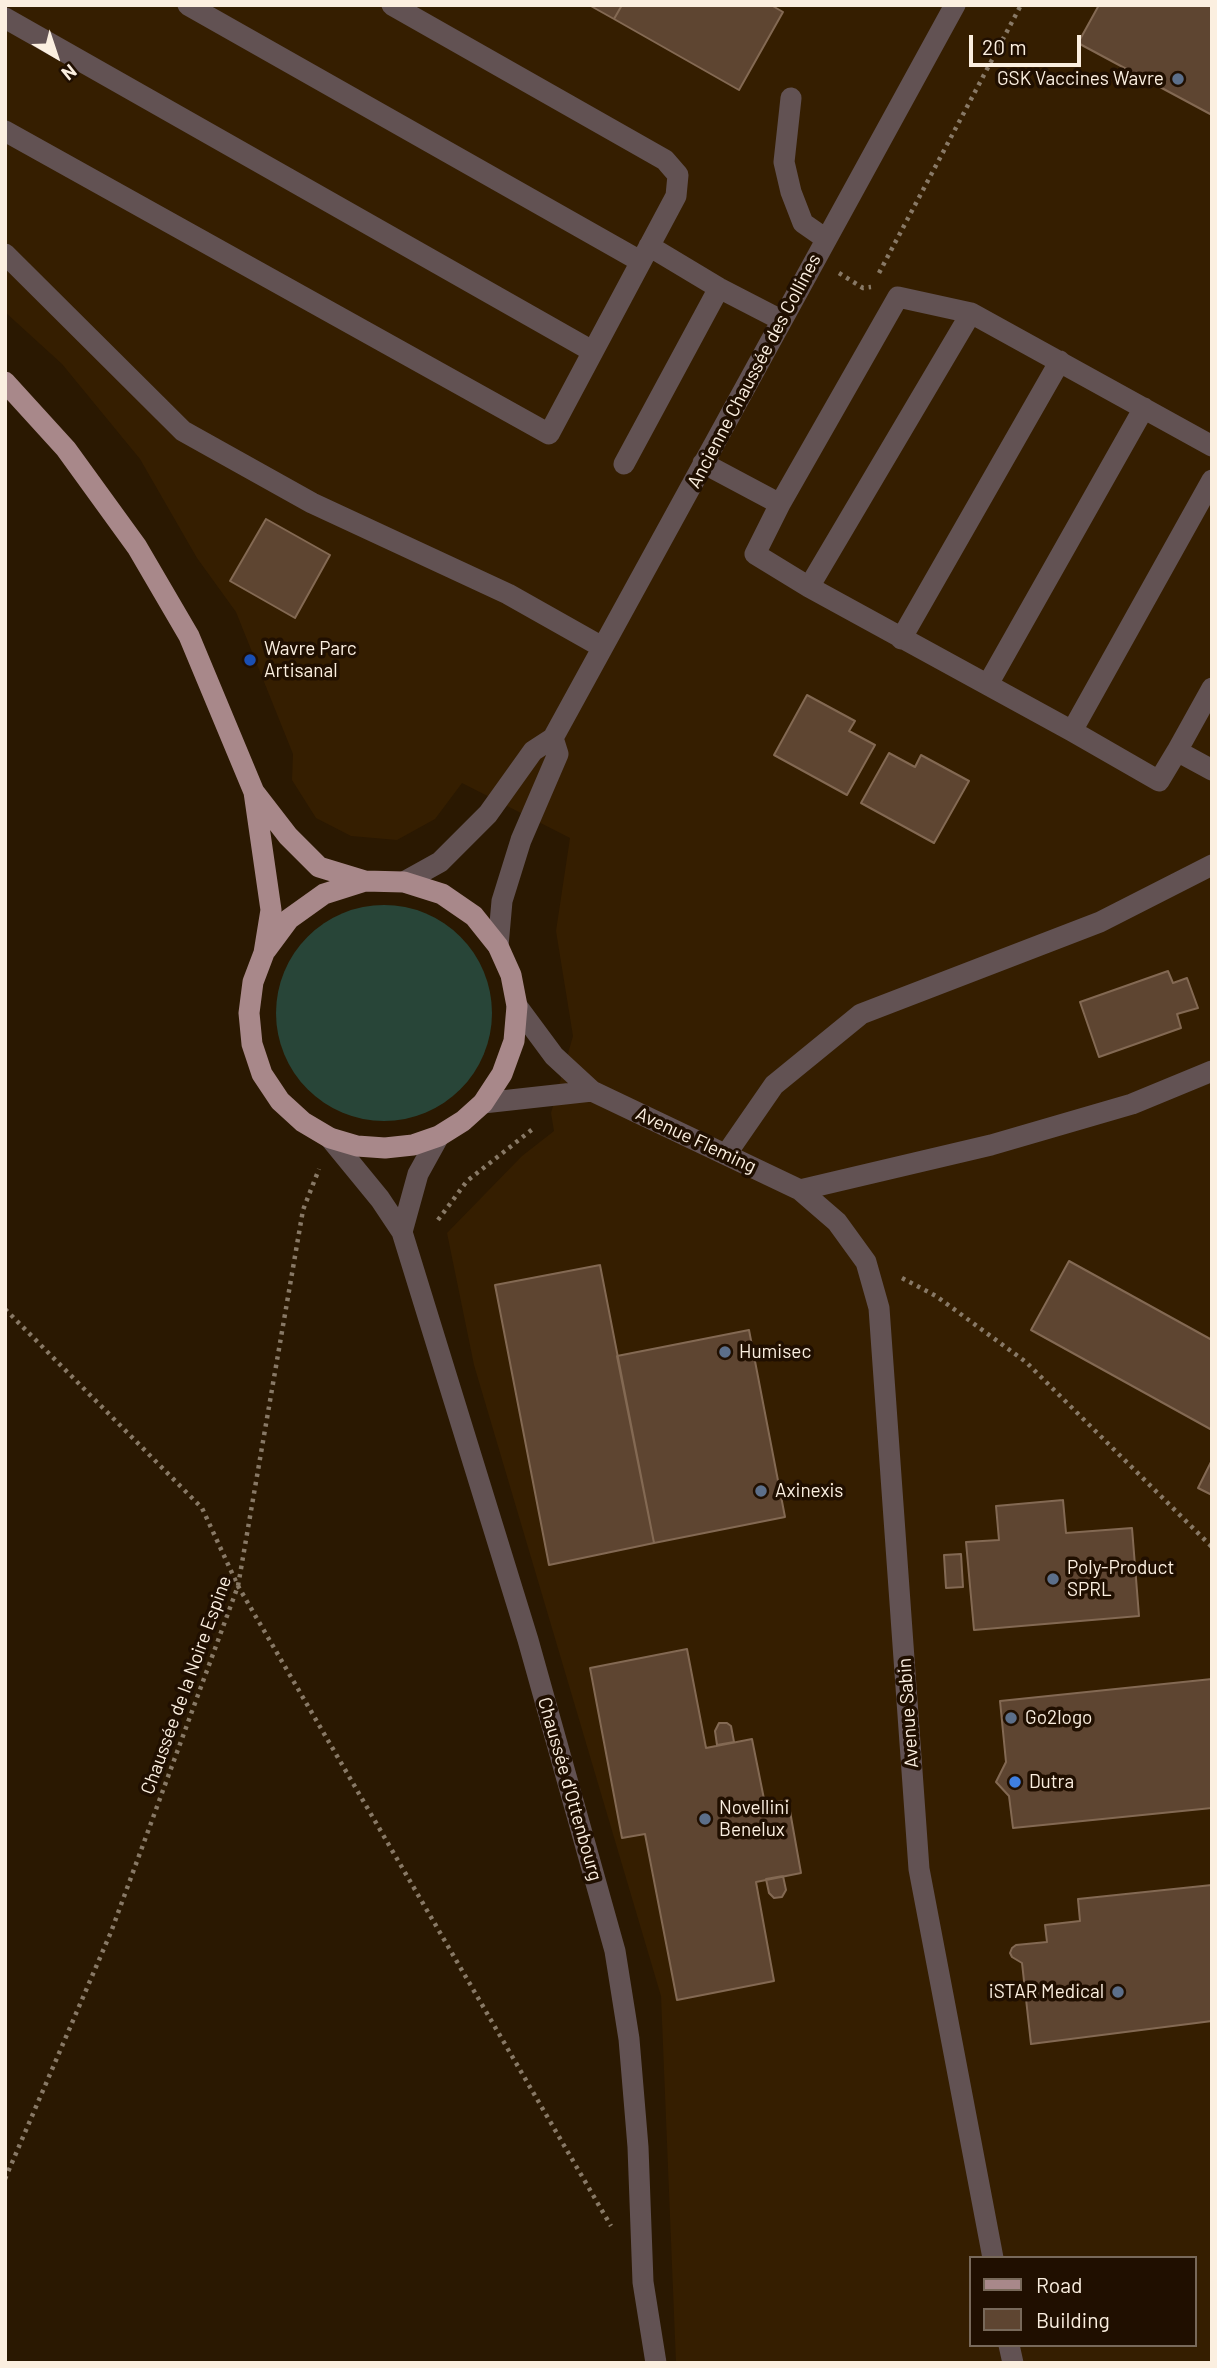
<!DOCTYPE html>
<html>
<head>
<meta charset="utf-8">
<style>
	body { margin:0 }
	#map { position:relative; width:1217px; height:2368px; overflow:hidden; background:#2a1801; font-family:Barlow,sans-serif }
	canvas { display:block }
	.frame { position:absolute; inset:0; border:7px solid #fbefe0; pointer-events:none }
	.legend { position:absolute; left:969px; top:2256px; width:228px; height:91px; box-sizing:border-box; background:#200f00; border:2px solid #78695a; margin:0; padding:9px 12px; list-style:none; font-size:21px; color:#fbefe0 }
	.legend li { display:flex; align-items:center; gap:14px; height:35px }
	.legend b { width:35px; border:2px solid #78695a }
	.north { position:absolute; left:21px; top:21px; width:70px; height:70px; -webkit-text-stroke:5px #200f00; paint-order:stroke; rotate:141deg; font-size:19px; font-weight:700; line-height:28px; text-align:center; color:#fbefe0 }
	.north::after { content:''; display:block; margin:auto; width:24px; height:32px; background:#fbefe0; clip-path:polygon(50% 0,100% 100%,50% 72%,0 100%) }
	.scale { position:absolute; left:969px; top:35px; width:112px; height:32px; box-sizing:border-box; border:4px solid #fbefe0; border-top:0; padding-left:9px; font-size:21px; line-height:24px; white-space:nowrap; color:#fbefe0; -webkit-text-stroke:5px #200f00; paint-order:stroke }
</style>
</head>
<body>
<div id="map">
<canvas width="1217" height="2368"></canvas>
<div class="frame"></div>
<ul class="legend">
<li><b style="height:9px;background:#a8888a"></b>Road</li>
<li><b style="height:19px;background:#5e4531"></b>Building</li>
</ul>
<div class="north">N</div>
<div class="scale">20 m</div>
</div>
<script>
const c = document.querySelector('canvas').getContext('2d');
c.lineJoin = 'round';
function fillPath(path, color) { c.fillStyle = color; c.fill(path, 'evenodd'); }
const poly = rows => new Path2D(rows.map(r => 'M' + r).join(''));
function stroke(path, color, width, dash) { c.strokeStyle = color; c.lineWidth = width; c.lineCap = dash ? 'butt' : 'round'; c.setLineDash(dash || []); c.stroke(path); }
function write(font, color, halo, rows, align = 'center') {
  c.font = font + ' Barlow,sans-serif'; c.lineWidth = 7; c.setLineDash([]); c.textBaseline = 'middle'; c.strokeStyle = halo; c.fillStyle = color; for (const [text, x, y, turn = 0] of rows) {
    c.save(); c.translate(x, y); c.rotate((+turn || 0) * Math.PI / 180); c.textAlign = isNaN(turn) ? turn : align; if (halo) c.strokeText(text, 0, 0); c.fillText(text, 0, 0); c.restore();
  }
}
fillPath(poly([
	[5,5,1212,5,1212,2363,676,2363,661,1996,474,1365,447,1233,522,1156,554,1131,551,1113,573,1036,556,931,570,838,462,783,435,819,397,840,351,836,316,818,292,780,293,754,236,612,197,558,140,459,62,364,5,312],
	[970,2258,1194,2258,1194,2345,970,2345]
]), '#351e00');
fillPath(poly([
	'276 1013a108 108 0 1 1 216 0a108 108 0 1 1-216 0Z'
]), '#284538');
const building = poly([
	[589,5,622,5,614,19,589,5],
	[622,5,771,5,783,12,739,90,614,19,622,5],
	[1099,5,1212,5,1212,115,1078,43,1099,5],
	[266,519,330,555,295,618,230,581,266,519],
	[807,695,855,721,849,731,875,745,847,795,774,755,807,695],
	[889,753,915,767,921,755,969,781,934,843,861,803,889,753],
	[1168,971,1173,983,1187,978,1198,1008,1177,1014,1181,1028,1099,1057,1080,1002,1168,971],
	[1069,1261,1212,1340,1212,1430,1031,1330,1069,1261],
	[600,1265,654,1543,549,1565,495,1285,600,1265],
	[749,1330,785,1517,654,1543,617,1356,749,1330],
	[1212,1460,1212,1495,1198,1488,1212,1460],
	[1063,1500,1066,1533,1132,1528,1139,1616,974,1630,966,1542,999,1540,996,1506,1063,1500],
	[961,1554,963,1587,946,1588,944,1555,961,1554],
	[687,1649,706,1748,752,1739,765,1804,788,1800,801,1873,756,1882,774,1981,677,2000,645,1834,622,1838,590,1668,687,1649],
	[1212,1679,1212,1808,1013,1828,1009,1796,996,1782,1006,1762,1000,1701,1212,1679],
	[719,1723,727,1723,731,1726,734,1742,717,1745,715,1731,719,1723],
	[783,1876,786,1890,782,1897,774,1898,769,1893,766,1879,783,1876],
	[1212,1885,1212,2021,1031,2044,1022,1963,1012,1957,1010,1953,1012,1948,1016,1945,1047,1942,1045,1925,1080,1921,1078,1899,1212,1885]
]);
fillPath(building, '#5e4531');
stroke(building, '#836953', 2);
stroke(poly([
	[839,273,863,288,871,287],
	[879,273,1021,5],
	[438,1220,467,1181,534,1128],
	[902,1278,936,1296,1026,1362,1212,1547],
	[5,1309,202,1508,238,1586,611,2226],
	[5,2179,111,1932,238,1586,303,1210,319,1169]
]), '#887966', 4.5, [3.5, 5]);
stroke(poly([
	[188,5,640,261],
	[5,18,592,351],
	[791,98,784,162,791,192,803,223,826,239],
	[5,131,549,434,676,196,678,175,665,160,392,5],
	[649,246,719,288,781,320],
	[5,254,183,431,312,503,508,594,602,647],
	[703,463,780,504,898,297,971,313,1212,446],
	[624,464,719,288],
	[780,504,755,554,809,587,1072,731,1159,781,1177,751],
	[809,587,971,313],
	[901,639,1060,361],
	[988,684,1144,408],
	[1212,688,1177,751,1212,770],
	[1072,731,1212,480],
	[404,882,440,862,488,814,533,751,553,738,955,5],
	[498,946,502,901,521,840,558,754,553,738],
	[517,1006,554,1056,592,1091,800,1190,837,1222,866,1262,879,1308,919,1869,993,2258],
	[483,1103,592,1091],
	[330,1138,380,1199,402,1232,528,1640,615,1951,629,2039,638,2147,643,2282,656,2363],
	[727,1153,774,1085,861,1014,1100,922,1212,865],
	[800,1190,991,1145,1132,1104,1212,1071],
	[402,1232,418,1174,439,1136],
	[1009,2345,1013,2363]
]), '#625253', 21);
stroke(poly([
	[5,382,66,449,137,547,189,636,254,792,271,910,264,953,253,982,249,1013,252,1044,262,1074,280,1101,303,1122,330,1138,357,1146,385,1148,413,1145,439,1136,463,1121,483,1103,502,1074,514,1041,517,1006,511,975,498,946,474,916,442,894,404,882,365,881,319,867,288,836,254,792],
	[266,950,289,919,324,894,365,881]
]), '#a8888a', 21);
for (const [x, y, r, color] of [
	[1178,79,7,"#5c6f8a"],
	[250,660,7,"#1a4fb4"],
	[725,1352,7,"#5c6f8a"],
	[761,1491,7,"#5c6f8a"],
	[1053,1579,7,"#5c6f8a"],
	[1011,1718,7,"#5c6f8a"],
	[1015,1782,7,"#3f7fe0"],
	[705,1819,7,"#5c6f8a"],
	[1118,1992,7,"#5c6f8a"]
]) { const dot = new Path2D(); dot.arc(x, y, r, 0, 2 * Math.PI); c.fillStyle = color; c.fill(dot); stroke(dot, '#200f00', 2.5); }
write('19px', '#fbefe0', '#200f00', [
	["GSK Vaccines Wavre",1164,79,"right"],
	["Wavre Parc",264,649],
	["Artisanal",264,671],
	["Humisec",739,1352],
	["Axinexis",775,1491],
	["Poly-Product",1067,1568],
	["SPRL",1067,1590],
	["Go2logo",1025,1718],
	["Dutra",1029,1782],
	["Novellini",719,1808],
	["Benelux",719,1830],
	["iSTAR Medical",1104,1992,"right"]
], 'left');
write('19px', '#fbefe0', '#200f00', [
	["Ancienne Chaussée des Collines",754,371,-62],
	["Avenue Fleming",696,1140,25],
	["Chaussée de la Noire Espine",186,1685,-70],
	["Avenue Sabin",908,1713,-94],
	["Chaussée d'Ottenbourg",570,1789,74]
]);
</script>
</body>
</html>
